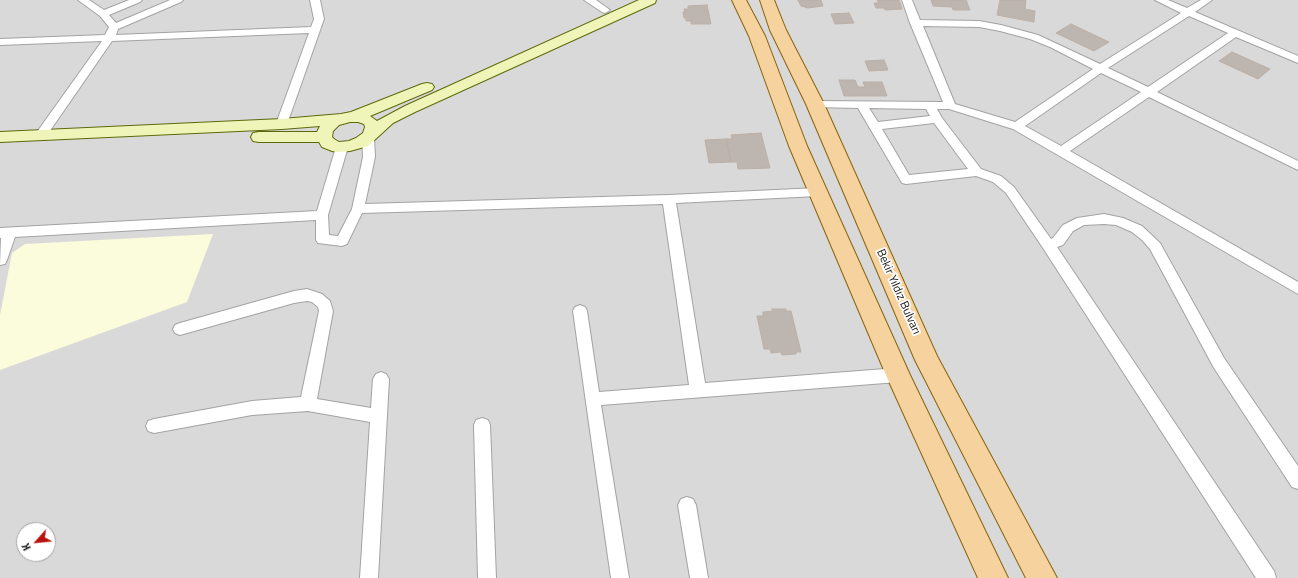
<!DOCTYPE html>
<html>
<head>
<meta charset="utf-8">
<style>
	body { margin:0 }
	#map { position:relative; width:1298px; height:578px; overflow:hidden; background:#ece9e2; font-family:"Titillium Web",sans-serif }
	canvas { display:block }
	.north { position:absolute; left:16px; top:522px; width:40px; height:40px; box-sizing:border-box; background:#fff; border:1px solid #a4a4a4; border-radius:50%; rotate:243deg; font-size:11px; font-weight:700; line-height:16px; text-align:center; color:#1c1c1c }
	.north::after { content:''; display:block; margin:auto; width:14px; height:18px; background:#ba130d; clip-path:polygon(50% 0,100% 100%,50% 72%,0 100%) }
</style>
</head>
<body>
<div id="map">
<canvas width="1298" height="578"></canvas>
<div class="north">K</div>
</div>
<script>
const c = document.querySelector('canvas').getContext('2d');
c.lineJoin = 'round';
function fillPath(path, color) { c.fillStyle = color; c.fill(path, 'evenodd'); }
const poly = rows => new Path2D(rows.map(r => 'M' + r).join(''));
function stroke(path, color, width, dash) { c.strokeStyle = color; c.lineWidth = width; c.lineCap = dash ? 'butt' : 'round'; c.setLineDash(dash || []); c.stroke(path); }
function write(font, color, halo, rows, align = 'center') {
  c.font = font + ' "Titillium Web",sans-serif'; c.lineWidth = 3.5; c.setLineDash([]); c.textBaseline = 'middle'; c.strokeStyle = halo; c.fillStyle = color; for (const [text, x, y, turn = 0] of rows) {
    c.save(); c.translate(x, y); c.rotate((+turn || 0) * Math.PI / 180); c.textAlign = isNaN(turn) ? turn : align; if (halo) c.strokeText(text, 0, 0); c.fillText(text, 0, 0); c.restore();
  }
}
fillPath(poly([
	[0,0,1298,0,1298,578,0,578],
	[24,530,48,530,48,554,24,554]
]), '#dad9d9');
fillPath(poly([
	[213,234,187,302,0,370,0,315,12,253,25,244]
]), '#fbfcdb');
const building = poly([
	[798,0,821,0,823,6,808,8,801,6,798,0],
	[877,0,899,0,902,9,885,10,884,8,876,8,874,3,879,3,877,0],
	[931,0,966,0,970,10,953,10,952,7,933,6,931,0],
	[1000,0,1026,0,1025,9,1035,11,1034,22,997,15,1000,0],
	[707,5,711,24,691,24,691,21,686,21,686,18,684,18,683,12,685,12,684,9,688,9,688,6,707,5],
	[849,13,854,23,835,24,831,14,849,13],
	[1071,24,1109,42,1094,51,1056,33,1071,24],
	[1232,52,1270,69,1258,79,1219,61,1232,52],
	[884,60,888,70,869,71,865,61,884,60],
	[839,80,855,80,858,87,865,87,863,82,882,82,887,96,844,96,839,80],
	[761,133,770,168,738,169,737,162,731,162,726,139,732,139,731,135,761,133],
	[726,139,731,162,709,163,705,140,726,139],
	[772,309,786,309,786,311,791,311,801,352,796,352,796,354,782,355,781,352,771,353,770,349,764,349,757,316,763,316,763,312,773,311,772,309]
]);
fillPath(building, '#bdb5af');
stroke(building, '#bdb0a5', 1);
const street = poly([
	[78,0,89,0,104,10,129,0,142,0,140,2,109,15,116,23,170,0,183,0,181,2,118,29,116,35,311,27,314,19,310,0,320,0,324,19,286,127,278,127,276,124,309,33,112,41,45,138,37,138,35,135,37,132,102,41,0,45,0,39,105,35,109,27,100,16,78,0],
	[584,0,596,0,610,10,605,13,602,12,584,0],
	[902,0,912,0,920,20,979,21,1001,25,1038,35,1100,64,1181,13,1155,0,1168,0,1187,8,1201,0,1212,0,1195,12,1298,56,1298,63,1236,37,1157,92,1298,161,1298,170,1149,97,1070,151,1298,282,1298,294,1013,129,949,109,937,109,942,118,981,169,1001,176,1014,187,1051,239,1053,238,1063,225,1077,218,1104,214,1123,218,1142,226,1160,243,1224,358,1298,466,1298,489,1292,487,1214,368,1150,249,1142,240,1132,232,1116,225,1104,224,1084,225,1073,231,1063,245,1057,247,1274,571,1276,578,1256,578,1043,248,1006,193,993,182,976,176,906,184,902,183,858,108,815,107,811,106,809,104,811,102,815,101,943,102,910,23,902,0],
	[1189,16,1228,33,1148,87,1108,68,1189,16],
	[923,26,979,27,1000,31,1030,39,1050,47,1093,69,1015,122,955,104,923,26],
	[1101,73,1141,92,1061,146,1025,126,1101,73],
	[869,108,926,109,930,116,878,122,869,108],
	[934,123,968,169,909,175,882,129,934,123],
	[368,133,372,134,374,137,375,157,365,204,669,195,818,188,822,189,824,192,822,195,818,196,676,203,705,383,898,368,903,370,906,375,903,380,898,382,601,405,629,578,611,578,573,311,575,307,580,305,585,307,587,311,599,392,689,385,663,204,362,213,347,244,342,246,318,243,316,240,316,220,15,237,7,260,5,264,0,265,1,238,0,238,0,228,317,211,336,147,338,144,342,143,346,144,348,147,328,215,329,235,338,236,352,209,363,157,362,137,364,134,368,133],
	[307,289,322,294,330,301,333,311,317,399,371,408,373,379,376,374,381,372,386,374,389,379,378,578,360,578,370,422,308,411,252,415,154,433,148,431,146,426,148,421,154,419,252,401,301,397,319,311,318,307,312,302,307,301,294,303,180,335,175,333,173,329,175,325,180,323,294,291,307,289],
	[482,418,488,420,490,425,496,578,478,578,474,425,476,420,482,418],
	[687,497,693,499,696,505,708,578,690,578,678,505,681,499,687,497]
]);
const secondary = poly([
	[639,0,656,0,655,3,415,112,393,123,368,146,350,151,338,152,332,151,322,147,319,142,259,142,253,141,251,137,253,133,259,132,317,132,320,126,282,129,0,142,0,132,282,119,341,114,351,112,422,84,427,83,432,84,434,87,432,90,370,116,377,121,405,106,639,0],
	[350,122,358,122,364,124,365,127,363,133,356,138,349,141,339,142,334,139,332,137,333,131,339,125,350,122]
]);
const primary = poly([
	[732,0,746,0,765,36,807,146,910,375,1008,578,978,578,886,375,789,146,749,36,732,0],
	[760,0,774,0,786,30,824,104,937,356,1057,578,1026,578,915,360,806,104,770,30,760,0]
]);
stroke(street, '#a3a3a3', 2);
stroke(secondary, '#5c6a0c', 2);
stroke(primary, '#89630a', 2);
fillPath(street, '#fff');
fillPath(secondary, '#eff4b8');
fillPath(primary, '#f5d29e');
write('12px', '#1c1c1c', '#fff', [
	["Bekir Yıldız Bulvarı",898,292,66]
]);
</script>
</body>
</html>
